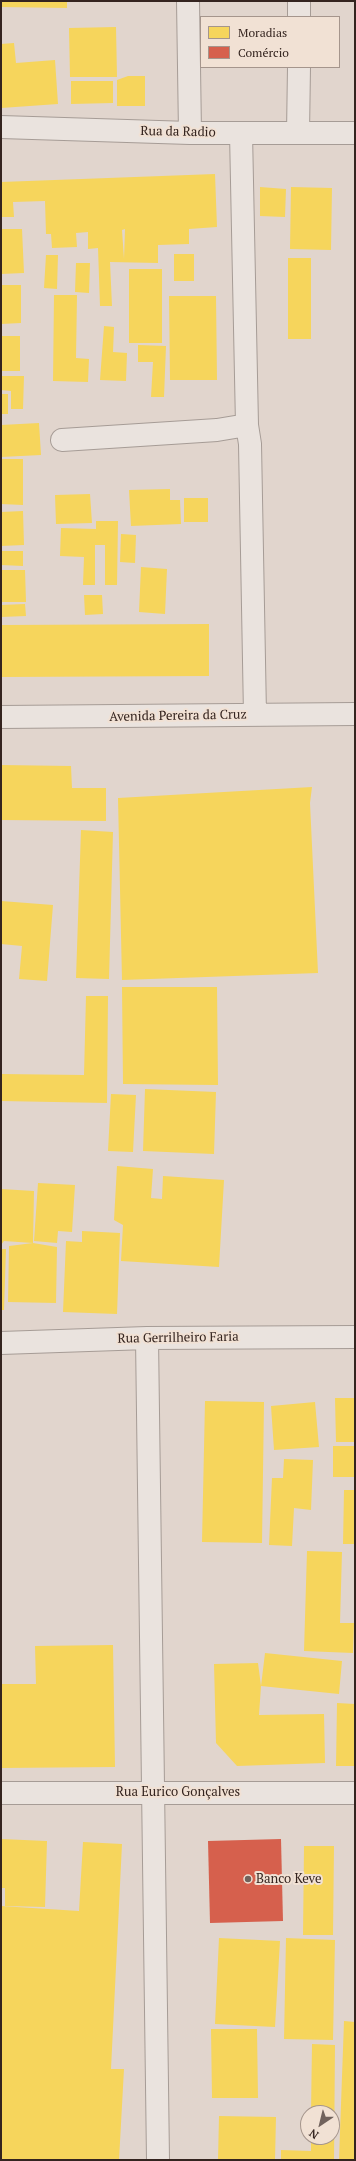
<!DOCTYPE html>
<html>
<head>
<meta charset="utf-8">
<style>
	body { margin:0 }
	#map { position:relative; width:356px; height:2161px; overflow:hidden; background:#e1d5cd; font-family:"PT Serif",serif }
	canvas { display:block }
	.frame { position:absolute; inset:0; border:2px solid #34241f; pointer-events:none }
	.legend { position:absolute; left:200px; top:16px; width:140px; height:52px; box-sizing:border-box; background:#f1e1d4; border:1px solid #a5958c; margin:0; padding:5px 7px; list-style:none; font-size:12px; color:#34241f }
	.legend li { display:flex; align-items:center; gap:8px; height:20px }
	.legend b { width:20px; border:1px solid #a5958c }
	.north { position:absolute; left:300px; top:2105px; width:40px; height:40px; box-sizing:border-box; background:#f1e1d4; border:1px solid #a5958c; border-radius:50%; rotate:215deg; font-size:11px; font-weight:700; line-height:16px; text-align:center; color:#34241f }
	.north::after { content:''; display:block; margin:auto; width:14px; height:18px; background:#71625c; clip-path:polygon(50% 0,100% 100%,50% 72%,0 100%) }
</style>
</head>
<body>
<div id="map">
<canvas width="356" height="2161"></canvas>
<div class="frame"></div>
<ul class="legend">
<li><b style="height:11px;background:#f6d55c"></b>Moradias</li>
<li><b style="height:11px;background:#d6604d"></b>Comércio</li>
</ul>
<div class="north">N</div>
</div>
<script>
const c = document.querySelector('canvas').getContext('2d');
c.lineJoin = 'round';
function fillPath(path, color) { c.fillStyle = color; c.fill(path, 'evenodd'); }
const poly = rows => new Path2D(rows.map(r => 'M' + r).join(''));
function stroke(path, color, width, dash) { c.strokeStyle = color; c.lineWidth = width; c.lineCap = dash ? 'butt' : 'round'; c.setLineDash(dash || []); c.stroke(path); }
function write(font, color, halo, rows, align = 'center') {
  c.font = font + ' "PT Serif",serif'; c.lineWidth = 4; c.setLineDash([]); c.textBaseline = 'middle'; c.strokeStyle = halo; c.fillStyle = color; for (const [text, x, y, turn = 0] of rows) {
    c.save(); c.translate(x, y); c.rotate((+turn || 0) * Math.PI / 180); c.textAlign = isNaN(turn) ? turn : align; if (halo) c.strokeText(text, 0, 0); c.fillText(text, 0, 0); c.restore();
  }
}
fillPath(poly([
	[1,1,67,1,67,8,1,7],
	[116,27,117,77,70,77,69,28],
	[14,43,16,63,55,60,58,104,1,108,1,44],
	[128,76,145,76,145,106,117,106,117,80],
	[71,81,113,81,113,103,71,104],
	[215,174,217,227,189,229,189,244,158,245,158,263,110,262,112,306,100,306,98,248,88,249,88,232,76,233,77,247,52,248,51,234,59,234,46,234,45,201,13,202,14,217,1,217,1,182],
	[125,229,124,259,122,230],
	[260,187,286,189,285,217,260,216],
	[291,187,332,188,331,250,290,249],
	[1,229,22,229,24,273,1,274],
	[174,254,194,254,194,281,174,281],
	[46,255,58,255,57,289,44,288],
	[288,258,311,258,311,339,288,339],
	[76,263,90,263,89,293,75,292],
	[129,269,162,269,162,343,129,343],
	[1,285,21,285,21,323,1,324],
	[54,295,77,295,76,358,89,359,88,382,53,381],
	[169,296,216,296,217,380,170,380],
	[104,326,114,327,113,352,127,353,126,381,100,380],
	[1,336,20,336,20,371,1,371],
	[138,345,166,346,164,397,151,397,153,362,138,362],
	[1,376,24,376,23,409,11,409,11,391,1,390],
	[1,394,8,394,8,414,1,414],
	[39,423,41,455,1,457,1,425],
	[1,459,23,459,23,505,1,504],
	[170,489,170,500,180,500,181,524,131,526,129,490],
	[90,494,92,523,56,524,55,495],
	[184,498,208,498,208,522,184,522],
	[23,511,24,545,1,546,1,512],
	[96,521,118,521,117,585,105,585,105,545,95,545,95,585,83,585,84,557,60,556,61,528,96,529],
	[121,534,136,535,135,563,120,562],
	[1,551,23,551,23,566,1,565],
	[141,567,167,569,165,614,139,612],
	[1,570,25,570,26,602,1,602],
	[84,595,102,595,103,614,85,615],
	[25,604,26,616,1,617,1,605],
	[209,624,209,676,1,677,1,625],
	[1,765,71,766,72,788,106,788,106,821,1,820],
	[312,787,310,803,318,973,122,980,118,798],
	[81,830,113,832,109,979,76,978],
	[1,901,53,905,47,981,19,979,22,946,1,944],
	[122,987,217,987,218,1085,123,1084],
	[86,996,108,996,107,1103,1,1101,1,1074,84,1075],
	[145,1089,216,1092,214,1154,143,1151],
	[111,1094,136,1095,133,1152,108,1151],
	[117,1166,153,1169,151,1198,162,1199,163,1176,224,1180,219,1267,121,1261,123,1225,114,1220],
	[38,1183,75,1185,72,1232,58,1231,57,1243,34,1241],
	[1,1189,34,1191,33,1243,4,1241,1,1245],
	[82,1231,120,1233,117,1314,63,1312,66,1241,82,1242],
	[33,1243,57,1247,56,1303,8,1302,9,1246],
	[1,1249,6,1249,4,1310,1,1310],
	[335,1398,355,1398,355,1442,336,1442],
	[205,1401,264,1402,262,1543,202,1542],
	[315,1402,319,1447,274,1450,271,1406],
	[333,1446,355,1446,355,1477,333,1477],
	[284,1459,313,1460,311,1510,294,1508,292,1546,269,1545,272,1478,283,1478],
	[344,1490,355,1490,355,1544,343,1544],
	[307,1551,342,1552,340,1623,354,1623,353,1653,304,1651],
	[113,1645,115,1767,1,1768,1,1684,36,1684,35,1646],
	[265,1653,342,1661,339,1694,261,1686],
	[258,1663,261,1686,259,1715,324,1714,325,1763,237,1766,216,1743,214,1664],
	[337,1703,355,1704,355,1766,336,1766],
	[1,1839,47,1841,45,1907,5,1906,5,1888,1,1888],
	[83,1842,122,1844,111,2069,124,2069,119,2160,1,2160,1,1906,79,1911],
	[304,1846,334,1846,333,1935,303,1935],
	[219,1938,280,1941,275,2027,215,2024],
	[286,1938,335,1940,333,2040,284,2039],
	[344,2021,355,2022,355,2160,339,2160],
	[211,2029,257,2029,258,2098,212,2098],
	[312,2044,335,2045,334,2160,281,2160,281,2150,311,2151,311,2137,332,2137,332,2113,311,2113],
	[219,2116,276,2117,275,2160,218,2160]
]), '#f6d55c');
fillPath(poly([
	[281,1839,283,1921,210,1923,208,1841]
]), '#d6604d');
const minor = poly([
	[188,1,190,133],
	[299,17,299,1],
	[1,127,190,133,355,133],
	[298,133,299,67],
	[247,425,250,444,255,715],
	[62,440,217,430,247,425,241,133],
	[1,717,355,714],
	[147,1338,158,2160],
	[1,1343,147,1338,355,1337],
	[1,1793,355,1793]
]);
stroke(minor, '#a69c96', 24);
stroke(minor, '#eae3de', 22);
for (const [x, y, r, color] of [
	[248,1879,4,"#71625c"]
]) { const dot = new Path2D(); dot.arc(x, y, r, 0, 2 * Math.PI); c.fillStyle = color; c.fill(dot); stroke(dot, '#f1e1d4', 1.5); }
write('13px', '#34241f', '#f1e1d4', [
	["Rua da Radio",178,132,1],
	["Avenida Pereira da Cruz",178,716,-1],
	["Rua Gerrilheiro Faria",178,1338,-1],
	["Rua Eurico Gonçalves",178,1792]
]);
write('13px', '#34241f', '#f1e1d4', [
	["Banco Keve",256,1879]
], 'left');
</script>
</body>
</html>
